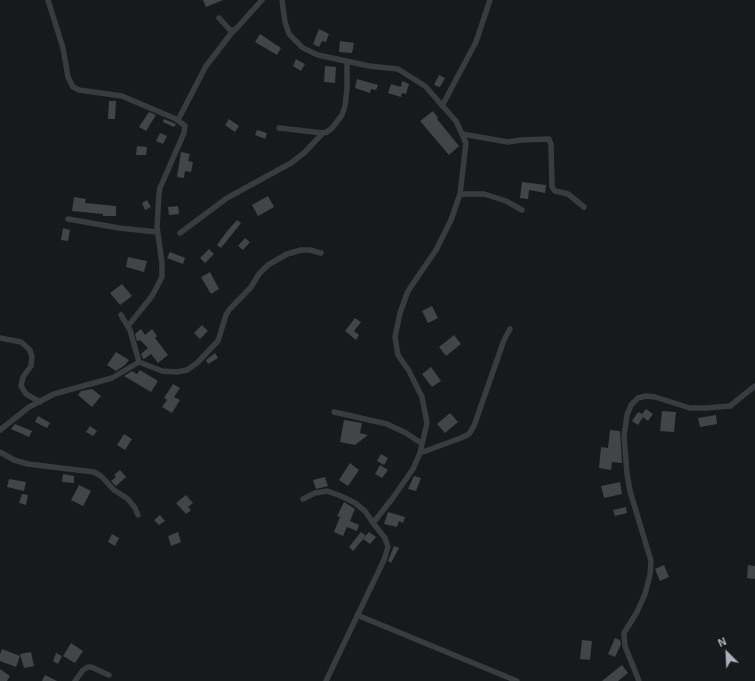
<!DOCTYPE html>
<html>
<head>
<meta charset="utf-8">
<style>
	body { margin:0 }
	#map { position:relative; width:755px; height:681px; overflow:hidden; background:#18191b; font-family:"Exo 2",sans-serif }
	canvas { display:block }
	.north { position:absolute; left:707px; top:633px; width:40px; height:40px; -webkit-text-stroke:3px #131416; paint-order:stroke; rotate:336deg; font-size:11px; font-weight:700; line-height:16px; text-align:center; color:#aab1bc }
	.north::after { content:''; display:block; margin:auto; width:14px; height:18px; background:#aab1bc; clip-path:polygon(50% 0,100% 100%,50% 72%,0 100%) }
</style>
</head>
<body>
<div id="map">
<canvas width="755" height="681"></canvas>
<div class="north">N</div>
</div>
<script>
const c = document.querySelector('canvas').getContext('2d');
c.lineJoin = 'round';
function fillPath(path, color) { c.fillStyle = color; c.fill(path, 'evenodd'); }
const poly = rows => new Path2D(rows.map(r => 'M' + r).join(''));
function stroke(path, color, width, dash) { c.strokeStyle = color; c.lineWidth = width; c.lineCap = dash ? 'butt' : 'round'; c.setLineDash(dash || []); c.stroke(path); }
fillPath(poly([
	[203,0,223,0,206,7],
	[319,29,329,34,326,42,322,41,319,47,313,44],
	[260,34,281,48,277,55,255,42],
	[340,41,354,43,352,53,339,52],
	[296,59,305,64,301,71,293,66],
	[325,66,336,67,335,83,324,82],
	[439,75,445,78,440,87,434,85],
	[357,79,378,85,376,90,371,89,370,93,355,88],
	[402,81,409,84,406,94,402,93,401,97,388,93,391,84,401,87],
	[109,101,116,101,115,119,108,119],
	[433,111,438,118,437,119,459,146,449,155,420,121],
	[149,112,156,115,146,131,139,127],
	[164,119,176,124,174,127,163,122],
	[229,119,239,126,235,132,225,125],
	[257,130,267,133,265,139,255,135],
	[160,133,167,136,163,144,156,141],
	[137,146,147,147,146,155,136,155],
	[181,152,190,154,188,161,193,162,191,172,185,171,184,178,177,177],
	[522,182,546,185,545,193,529,190,528,199,520,198],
	[268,196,274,207,258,216,252,205],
	[74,197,86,199,85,203,116,206,116,216,103,216,103,214,72,211],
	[147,200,151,207,145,210,142,203],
	[178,206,179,214,169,215,168,207],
	[237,220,241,223,221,248,217,245,228,230],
	[63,228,70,230,68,241,61,240],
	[245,238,250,242,243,250,238,246],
	[209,249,214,254,205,263,200,258],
	[170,252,185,258,183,264,167,258],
	[128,257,147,261,144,272,126,267],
	[210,272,219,289,211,294,201,277],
	[122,284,132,296,120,305,110,293],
	[432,306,438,318,428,323,422,311],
	[355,318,361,322,354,331,359,335,356,340,345,331],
	[202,325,208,331,200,339,194,333],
	[141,329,145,335,152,329,157,336,155,338,168,355,158,363,151,354,144,359,143,359,141,354,148,348,140,340,138,341,137,341,135,334],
	[454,335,461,344,446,356,439,347],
	[116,352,129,360,125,365,116,371,107,365],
	[215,353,218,358,208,364,206,360],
	[431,367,441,381,432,387,422,374],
	[140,370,158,381,151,392,124,376,132,371,137,374],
	[173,384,180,388,174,397,180,400,172,413,162,407,167,400,164,398],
	[92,389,101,396,92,407,78,395,81,391],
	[646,409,653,414,648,421,643,417,638,425,632,421,638,412,642,414],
	[662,411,676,412,674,432,660,431],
	[450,413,458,422,445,433,437,424],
	[716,415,717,424,700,427,698,418],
	[38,416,50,423,47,428,35,422],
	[344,420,362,423,360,433,368,435,355,445,340,442],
	[15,424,32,431,29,437,11,429],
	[90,426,97,431,93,436,86,432],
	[610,430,620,431,622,463,612,462,611,470,599,468,601,447,608,448],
	[124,434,132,439,125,450,117,445],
	[381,454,388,458,384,465,377,461],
	[350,463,359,470,348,486,339,480],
	[380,465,388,470,382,478,375,474],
	[120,470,126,477,116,486,111,481,116,477,114,475],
	[63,474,74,476,74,483,62,482],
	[414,476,421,478,416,491,408,489],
	[325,477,328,486,316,489,313,480],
	[9,479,26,482,24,491,7,487],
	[620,482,622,494,604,498,601,486],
	[79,485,91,491,83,506,71,500],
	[22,494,28,495,26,505,19,503],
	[186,495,193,503,188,507,191,510,186,514,176,503],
	[344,502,355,509,350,521,359,525,357,531,347,527,343,536,334,532,340,517,337,516],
	[626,507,627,513,615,516,613,510],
	[388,512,405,517,403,523,399,521,397,527,384,524],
	[160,515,165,521,159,525,154,520],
	[178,532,181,542,171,546,168,536],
	[361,532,366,536,353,551,349,547],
	[369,532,376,537,370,544,363,539],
	[112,534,119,538,115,546,108,542],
	[394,546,399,548,391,563,388,561],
	[664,565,669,577,660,581,655,569],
	[748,565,755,566,755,579,747,578],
	[615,638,620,640,621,644,615,657,608,654],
	[582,640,592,641,590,660,580,659],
	[71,643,83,651,75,663,63,656],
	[2,649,20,656,16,667,0,661,0,654],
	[31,652,34,666,24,668,20,654],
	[56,653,62,656,58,664,53,661],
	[622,665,628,673,618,681,602,681],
	[0,669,10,676,7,681,0,681],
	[45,675,57,681,42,681]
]), '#424448');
stroke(poly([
	[48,0,63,48,68,77,73,87,79,90,122,96,176,119,185,126,184,133,160,188,159,194,157,227,162,263,162,277,152,296,128,326],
	[282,0,285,22,289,34,303,48,318,55,369,66,398,69,425,86,456,121,466,143,460,194,451,220,436,250,408,291,400,313,395,337,398,355,409,371,422,397,427,423,420,453,413,469,392,499,373,523,385,538,388,547,384,560,326,681],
	[219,18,230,30,235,30,262,0],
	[442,106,476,42,490,0],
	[178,120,206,66,233,31],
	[279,128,323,133,327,132,332,128,342,115,345,106,347,89,347,61],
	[462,134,508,142,521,140,549,139,551,144,552,187,555,191,568,194,584,207],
	[460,194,484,194,506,201,522,210],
	[68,219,119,228,157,232],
	[180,233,227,198,291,163,304,153,323,133],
	[121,315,130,330,139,362],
	[0,338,21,342,30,350,32,357,31,366,23,377,21,386,26,394,40,402],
	[334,412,387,424,406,433,421,443],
	[0,430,29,407,54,394,112,378,139,362,162,371,177,372,187,370,197,363,218,341,226,315,229,310,251,287,259,274,268,265,287,254,301,250,310,250,321,253],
	[0,452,14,460,28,464,94,472,101,476,114,490,128,499,135,508,138,515],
	[420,453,461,438,469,434,474,426,504,340,510,329],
	[303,499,315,493,327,491,341,496,355,503,365,511,373,523],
	[357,615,517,681],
	[75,681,83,670,88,667,91,667,109,675],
	[639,681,625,646,624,633,637,612,645,594,650,575,651,561,630,491,627,474,624,436,627,415,631,405,638,398,646,396,655,397,690,408,706,408,730,406,755,386]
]), '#393b40', 5.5);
</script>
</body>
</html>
